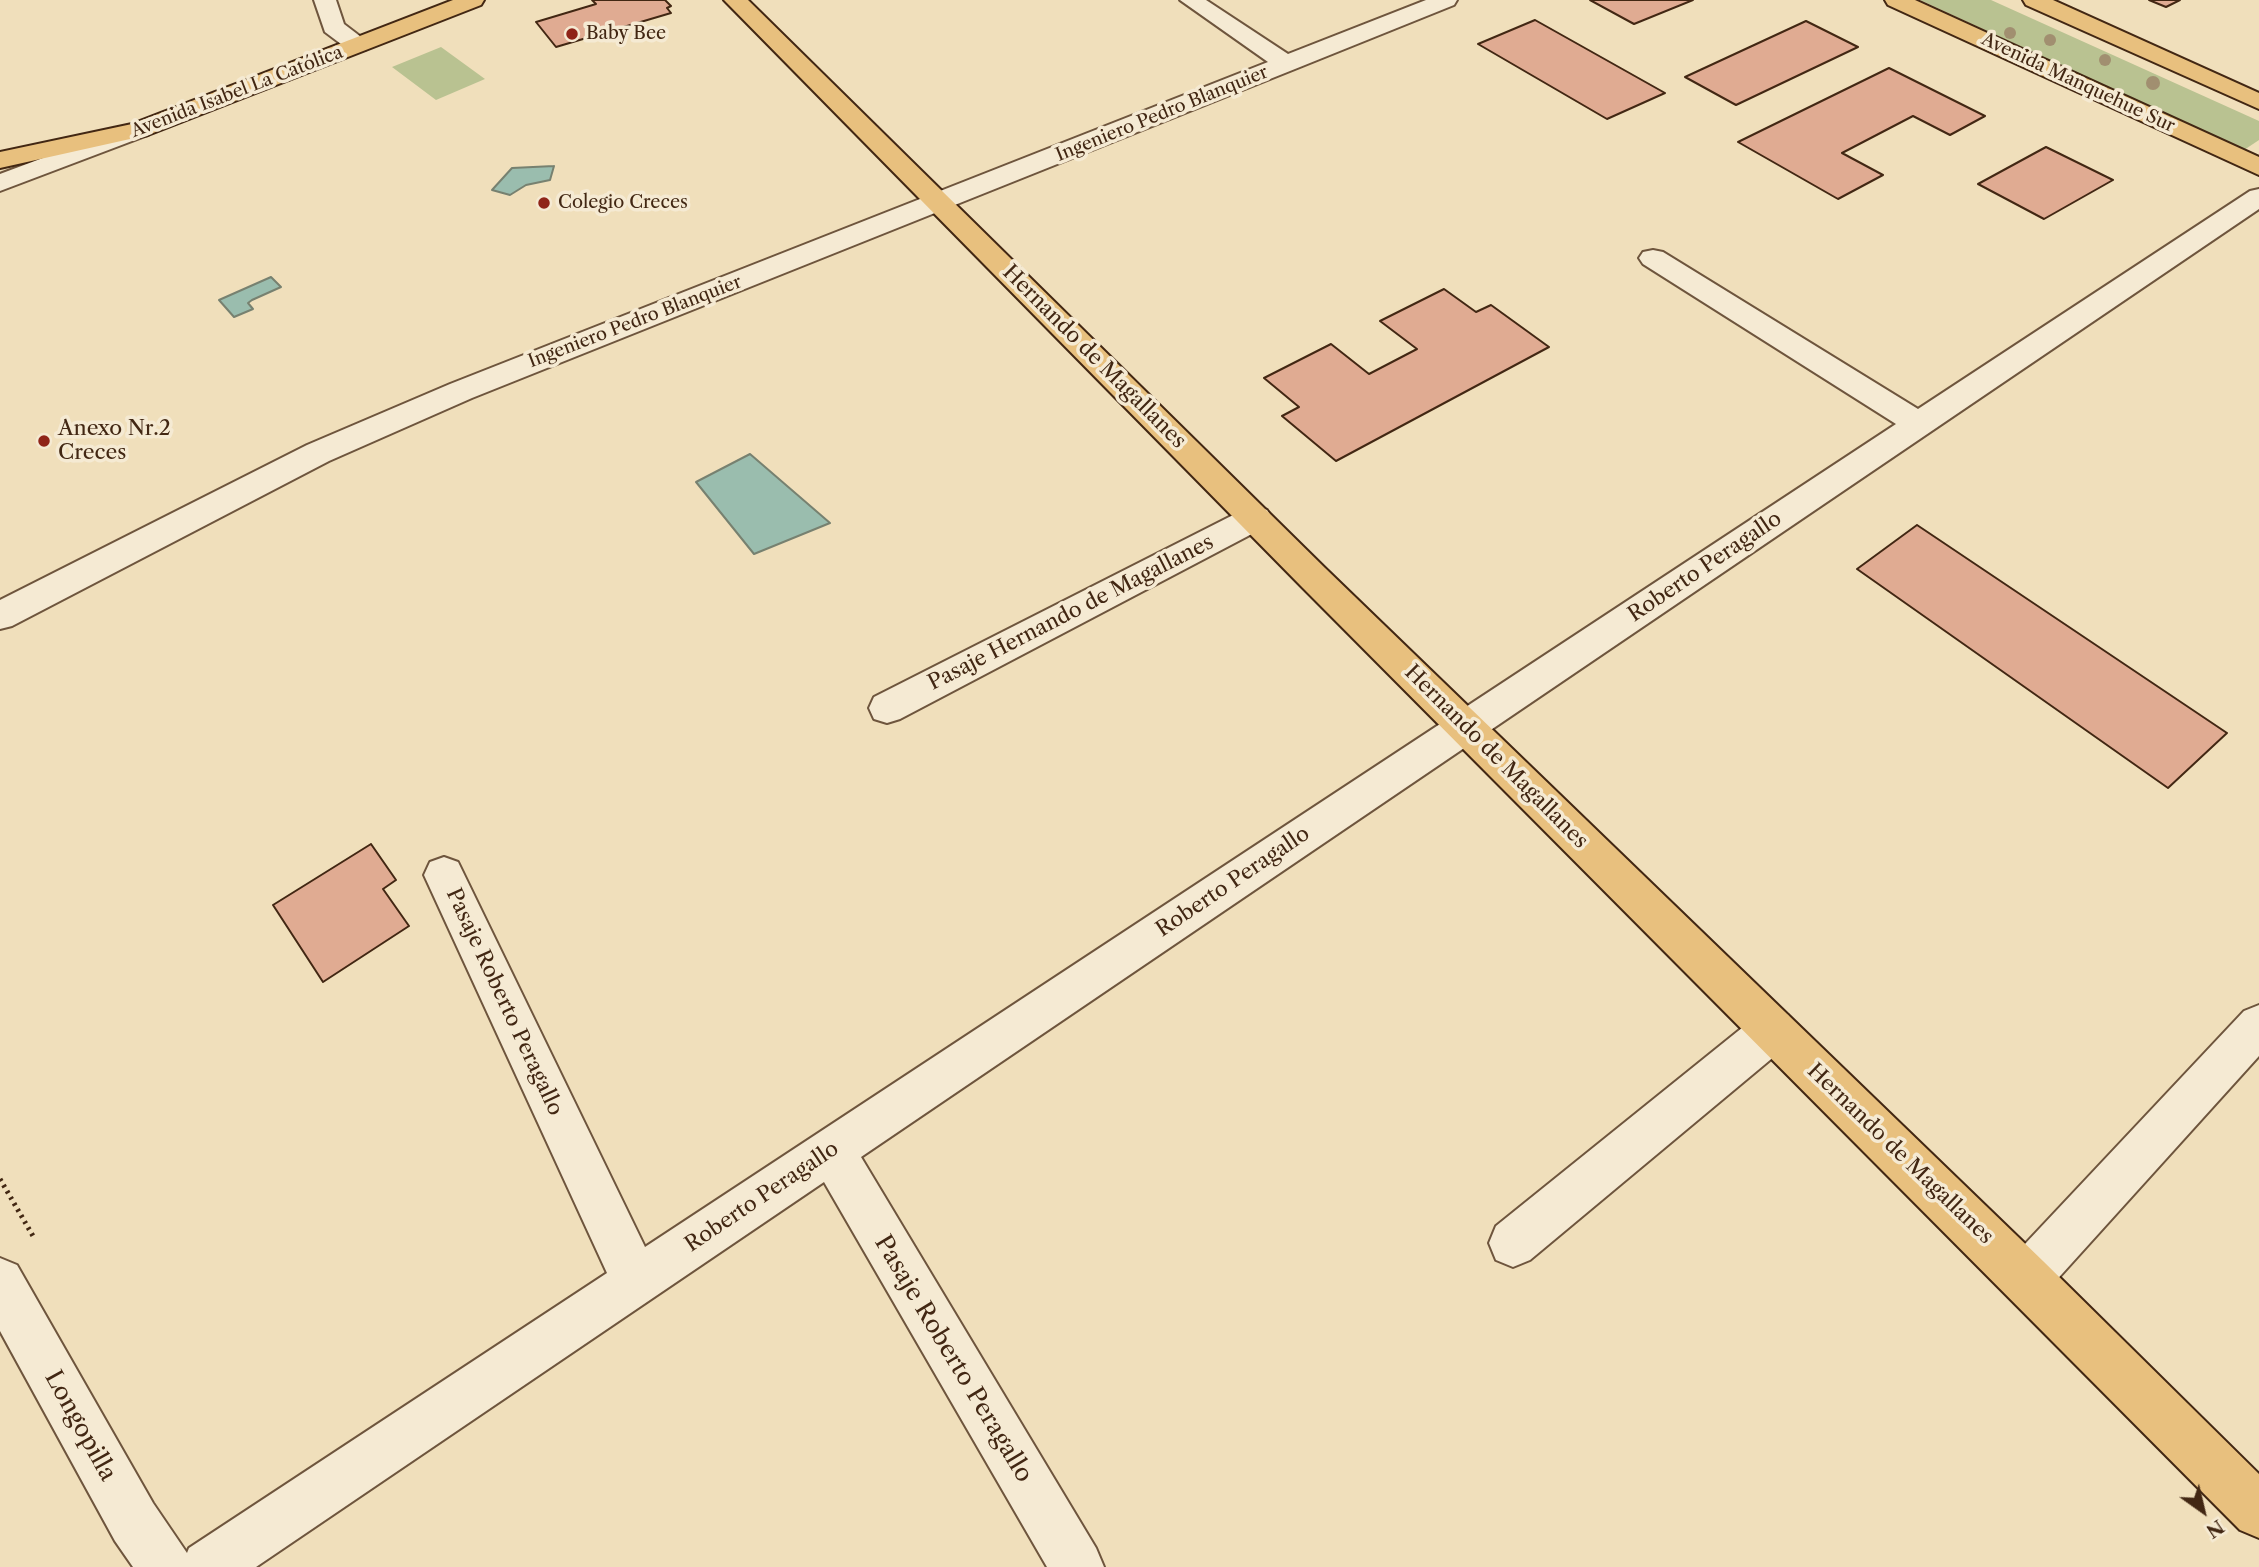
<!DOCTYPE html>
<html>
<head>
<meta charset="utf-8">
<style>
	body { margin:0 }
	#map { position:relative; width:2259px; height:1567px; overflow:hidden; background:#f0dfbb; font-family:"Libre Caslon Text",serif }
	canvas { display:block }
	.north { position:absolute; left:2168px; top:1476px; width:70px; height:70px; -webkit-text-stroke:5px #f5ead3; paint-order:stroke; rotate:146deg; font-size:19px; font-weight:700; line-height:28px; text-align:center; color:#422713 }
	.north::after { content:''; display:block; margin:auto; width:24px; height:32px; background:#422713; clip-path:polygon(50% 0,100% 100%,50% 72%,0 100%) }
</style>
</head>
<body>
<div id="map">
<canvas width="2259" height="1567"></canvas>
<div class="north">N</div>
</div>
<script>
const c = document.querySelector('canvas').getContext('2d');
c.lineJoin = 'round';
function fillPath(path, color) { c.fillStyle = color; c.fill(path, 'evenodd'); }
const poly = rows => new Path2D(rows.map(r => 'M' + r).join(''));
function stroke(path, color, width, dash) { c.strokeStyle = color; c.lineWidth = width; c.lineCap = dash ? 'butt' : 'round'; c.setLineDash(dash || []); c.stroke(path); }
function write(font, color, halo, rows, align = 'center') {
  c.font = font + ' "Libre Caslon Text",serif'; c.lineWidth = 7; c.setLineDash([]); c.textBaseline = 'middle'; c.strokeStyle = halo; c.fillStyle = color; for (const [text, x, y, turn = 0] of rows) {
    c.save(); c.translate(x, y); c.rotate((+turn || 0) * Math.PI / 180); c.textAlign = isNaN(turn) ? turn : align; if (halo) c.strokeText(text, 0, 0); c.fillText(text, 0, 0); c.restore();
  }
}
fillPath(poly([
	[1920,0,1991,0,2259,121,2259,140,2244,150],
	[441,47,485,79,436,100,392,67]
]), '#b9c291');
const water = poly([
	[554,166,550,180,526,185,510,195,492,190,512,168,554,166],
	[271,277,281,287,252,300,248,303,253,309,234,317,219,300,271,277],
	[750,454,830,523,754,554,696,482,750,454]
]);
fillPath(water, '#9abdae');
stroke(water, '#778170', 2);
const building = poly([
	[592,0,665,0,671,6,667,8,671,13,556,47,536,22,596,4,592,0],
	[1590,0,1693,0,1634,24,1590,0],
	[2149,0,2180,0,2166,7,2149,0],
	[1535,20,1665,93,1607,119,1478,44,1535,20],
	[1806,21,1858,47,1736,105,1685,77,1806,21],
	[1889,68,1985,116,1950,135,1913,116,1842,153,1883,175,1838,199,1738,142,1889,68],
	[2046,147,2113,180,2044,219,1978,184,2046,147],
	[1444,289,1476,312,1491,305,1549,347,1336,461,1282,416,1299,407,1264,378,1331,344,1369,374,1417,349,1380,321,1444,289],
	[1917,525,2227,733,2168,788,1857,569,1917,525],
	[371,844,396,880,383,889,409,926,323,982,273,905,371,844]
]);
fillPath(building, '#e0ab92');
stroke(building, '#422713', 2);
const minor = poly([
	[314,0,336,0,344,24,365,40,369,45,365,50,349,50,325,32,314,0],
	[1180,0,1206,0,1288,54,1426,0,1457,0,1454,5,1295,69,472,398,329,461,12,626,0,629,0,600,307,445,450,384,1268,62,1180,0],
	[139,122,148,125,152,130,148,135,0,191,0,174,139,122],
	[2259,189,2259,209,861,1157,1096,1548,1104,1567,1047,1567,824,1182,256,1567,133,1567,115,1541,0,1331,0,1258,17,1265,153,1503,187,1553,189,1548,607,1273,424,875,430,862,444,857,458,862,645,1247,1896,424,1643,264,1639,258,1643,252,1653,250,1663,252,1918,409,2250,191,2259,189],
	[1255,506,1267,510,1272,518,1267,526,900,719,887,723,874,719,869,708,874,697,1243,510,1255,506],
	[2259,1005,2259,1056,2043,1295,2026,1302,2009,1295,2002,1278,2009,1261,2244,1011,2259,1005],
	[1773,1009,1788,1015,1795,1030,1788,1045,1530,1260,1513,1267,1496,1260,1489,1243,1496,1226,1758,1015,1773,1009]
]);
const major = poly([
	[453,0,484,0,481,5,148,135,0,168,0,152,132,124,453,0],
	[724,0,748,0,1325,568,2043,1261,2259,1474,2259,1538,2240,1530,1301,586,724,0],
	[1885,0,1915,0,2259,157,2259,175,1888,5,1885,0],
	[2023,0,2053,0,2259,93,2259,109,2026,5,2023,0]
]);
stroke(minor, '#6e553d', 4);
stroke(major, '#422713', 4);
stroke(poly([
	[0,1179,33,1236]
]), '#422713', 5, [2.5, 4.5]);
fillPath(minor, '#f5ead3');
fillPath(major, '#e8c07e');
c.fillStyle = '#a18f70';
for (const [x, y, r] of [
	[2010,33,6],
	[2050,40,6],
	[2105,60,6],
	[2153,83,7]
]) { c.beginPath(); c.arc(x, y, r, 0, 2 * Math.PI); c.fill(); }
for (const [x, y, r, color] of [
	[572,34,7,"#8f2418"],
	[544,203,7,"#8f2418"],
	[44,441,7,"#8f2418"]
]) { const dot = new Path2D(); dot.arc(x, y, r, 0, 2 * Math.PI); c.fillStyle = color; c.fill(dot); stroke(dot, '#f5ead3', 2.5); }
write('18px', '#422713', '#f5ead3', [
	["Baby Bee",586,34],
	["Colegio Creces",558,203]
], 'left');
write('18px', '#422713', '#f5ead3', [
	["Avenida Manquehue Sur",2078,83,25],
	["Avenida Isabel La Católica",237,92,-21],
	["Ingeniero Pedro Blanquier",1162,114,-22],
	["Ingeniero Pedro Blanquier",635,322,-21]
]);
write('21px', '#422713', '#f5ead3', [
	["Hernando de Magallanes",1094,357,45],
	["Roberto Peragallo",1705,567,-34],
	["Pasaje Hernando de Magallanes",1071,613,-27],
	["Hernando de Magallanes",1496,757,45],
	["Roberto Peragallo",1233,882,-34],
	["Pasaje Roberto Peragallo",504,1002,65],
	["Hernando de Magallanes",1900,1154,44],
	["Roberto Peragallo",762,1197,-34]
]);
write('21px', '#422713', '#f5ead3', [
	["Anexo Nr.2",58,429],
	["Creces",58,453]
], 'left');
write('24px', '#422713', '#f5ead3', [
	["Pasaje Roberto Peragallo",953,1359,59],
	["Longopilla",80,1426,61]
]);
</script>
</body>
</html>
